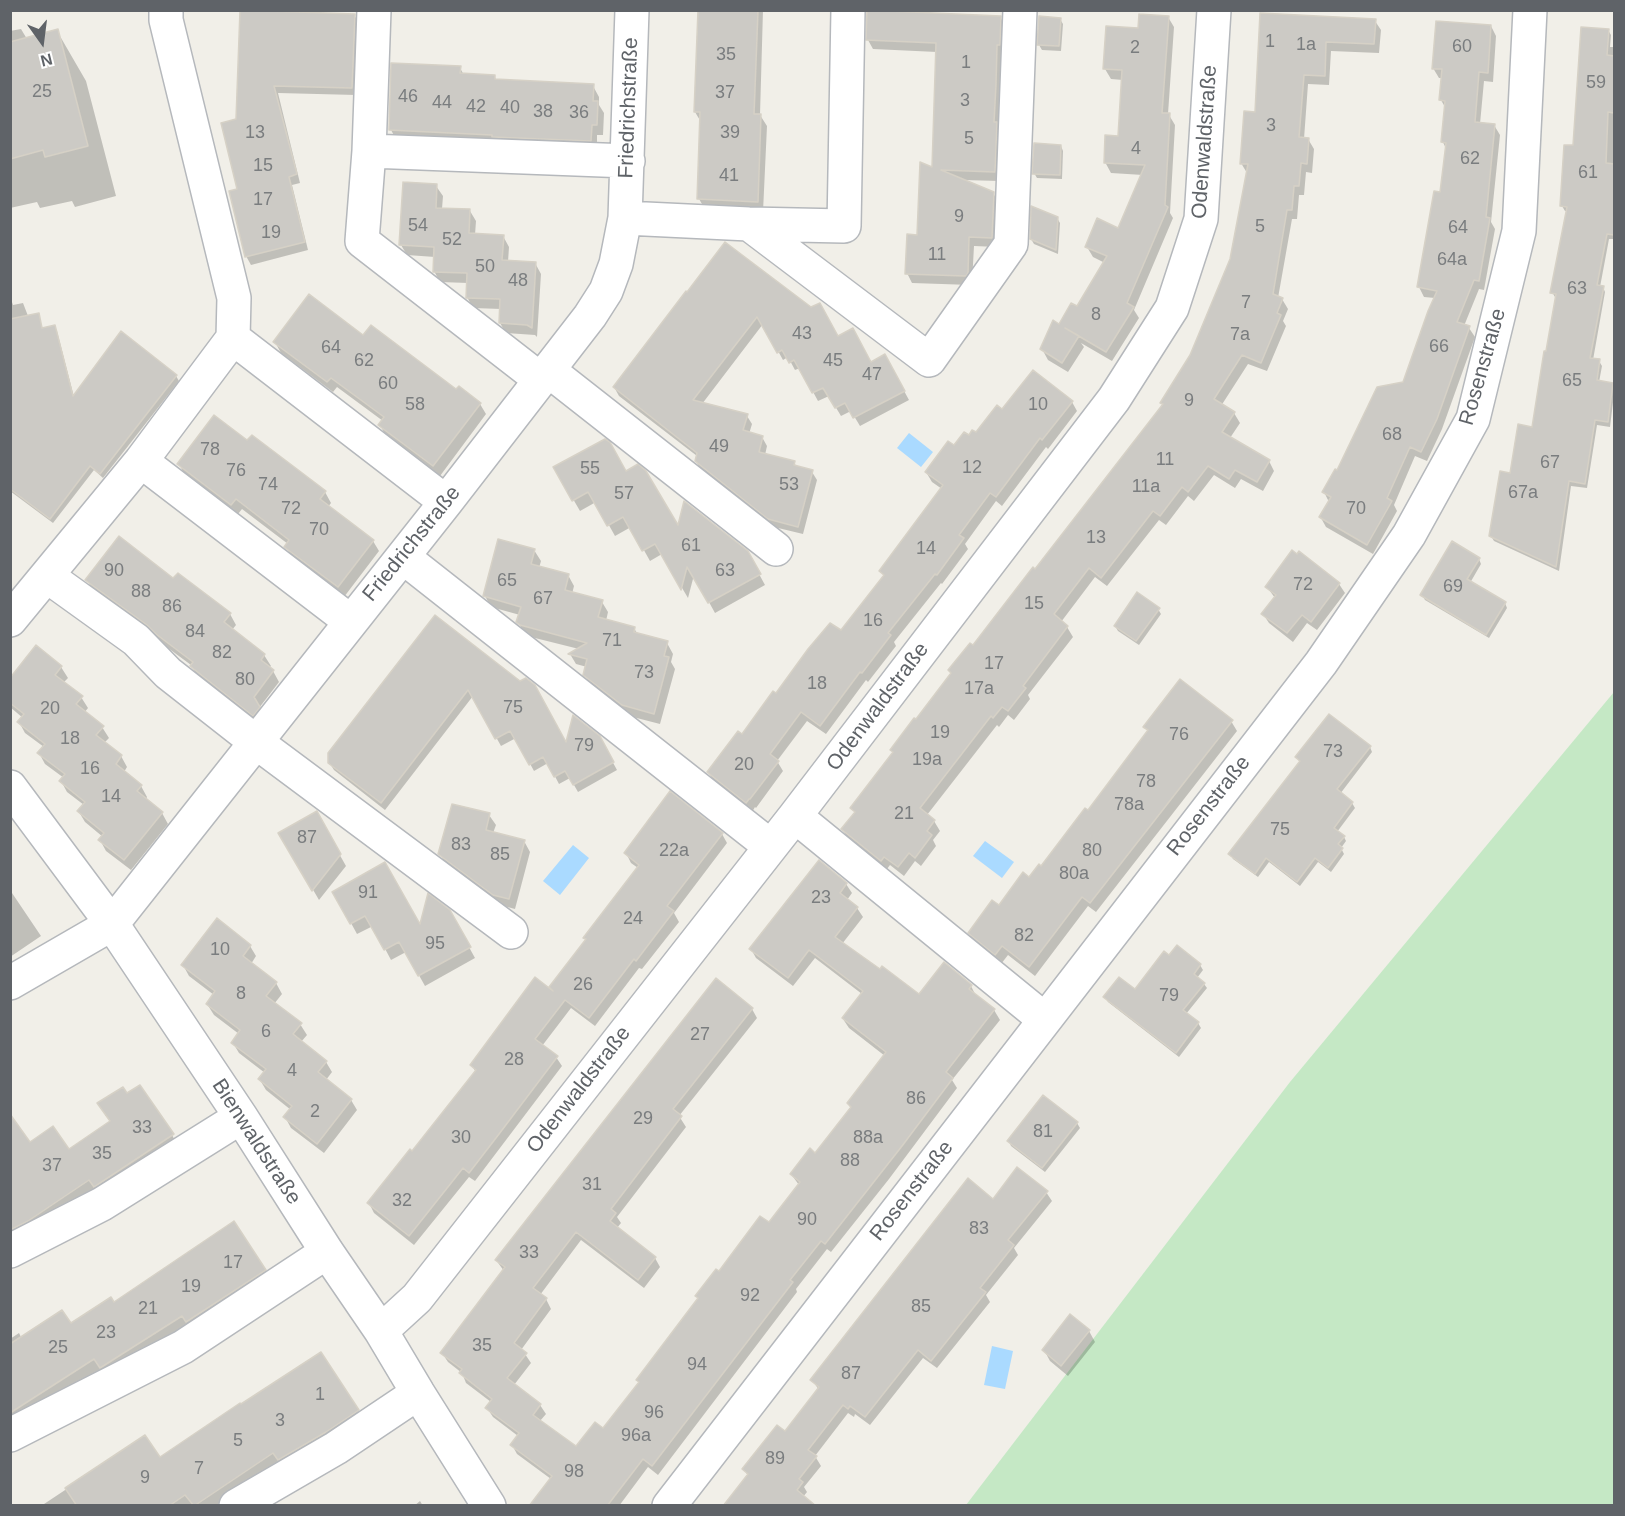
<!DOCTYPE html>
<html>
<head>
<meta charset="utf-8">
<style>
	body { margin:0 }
	#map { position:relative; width:1625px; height:1516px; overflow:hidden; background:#f1efe8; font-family:Helvetica,sans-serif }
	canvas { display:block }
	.frame { position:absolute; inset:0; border:12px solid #5f6368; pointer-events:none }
	.north { position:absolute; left:12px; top:12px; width:60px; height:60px; -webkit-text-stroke:4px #fff; paint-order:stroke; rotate:166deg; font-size:16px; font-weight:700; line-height:24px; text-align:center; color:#5f6368 }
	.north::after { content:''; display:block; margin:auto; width:21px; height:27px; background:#5f6368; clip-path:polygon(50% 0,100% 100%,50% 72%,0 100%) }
</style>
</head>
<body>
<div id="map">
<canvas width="1625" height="1516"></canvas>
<div class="frame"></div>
<div class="north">N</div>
</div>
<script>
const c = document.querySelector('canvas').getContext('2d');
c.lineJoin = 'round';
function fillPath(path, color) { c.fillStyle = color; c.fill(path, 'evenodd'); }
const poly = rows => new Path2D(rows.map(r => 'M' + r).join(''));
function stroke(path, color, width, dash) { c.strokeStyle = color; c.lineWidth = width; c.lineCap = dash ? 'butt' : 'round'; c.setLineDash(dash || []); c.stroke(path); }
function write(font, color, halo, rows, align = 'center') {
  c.font = font + ' Helvetica,sans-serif'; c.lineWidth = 4.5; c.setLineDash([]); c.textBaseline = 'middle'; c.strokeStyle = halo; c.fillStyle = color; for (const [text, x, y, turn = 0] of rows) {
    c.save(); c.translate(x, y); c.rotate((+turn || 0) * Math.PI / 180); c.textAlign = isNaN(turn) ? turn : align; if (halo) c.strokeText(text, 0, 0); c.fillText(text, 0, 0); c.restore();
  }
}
fillPath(poly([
	[1614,692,1614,1505,966,1505,1290,1082]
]), '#c5e8c5');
fillPath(poly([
	[909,433,933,452,921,467,897,448],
	[985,841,1014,862,1002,878,973,856],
	[573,845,589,858,560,895,543,881],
	[992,1346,1013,1351,1005,1389,984,1385]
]), '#aadaff');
fillPath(poly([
	[699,10,763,10,760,115,767,126,763,212,705,209,699,199,701,122,695,112],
	[241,11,354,15,359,23,356,95,278,93,300,183,292,185,308,250,251,265,246,256,239,190,237,120],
	[1261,15,1375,21,1381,30,1379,53,1331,51,1329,85,1308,84,1304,139,1308,139,1314,149,1312,173,1306,172,1304,195,1299,195,1297,219,1292,219,1278,298,1282,299,1288,309,1283,321,1286,326,1267,371,1248,364,1221,406,1234,413,1240,423,1230,438,1269,461,1274,471,1263,491,1241,479,1235,488,1214,475,1194,501,1188,496,1166,525,1159,520,1107,586,1095,577,1061,622,1067,627,1073,637,1028,695,1030,699,1014,720,1008,715,999,727,997,725,927,815,934,821,940,831,933,840,936,846,921,866,915,861,904,876,890,865,887,869,848,839,843,830,856,814,852,808,894,754,891,750,916,722,1035,571,1163,406,1162,403,1191,356,1232,259,1247,173,1241,163,1256,114],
	[1000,17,1006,27,1000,181,962,180,993,193,999,203,997,247,974,246,972,283,971,285,912,283,907,273,919,237,933,169,937,52,873,49,868,40],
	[1168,17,1174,27,1168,114,1169,115,1175,125,1170,213,1173,218,1134,310,1139,318,1112,361,1081,343,1084,347,1068,372,1048,360,1042,349,1059,326,1078,308,1105,263,1093,257,1087,247,1119,230,1143,175,1111,173,1105,162,1120,138,1123,80,1111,79,1105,69,1139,29],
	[1060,19,1063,24,1061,51,1042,50,1039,45],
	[1491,26,1496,36,1493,82,1484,81,1480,124,1494,125,1500,135,1491,222,1495,229,1484,290,1479,289,1464,326,1469,328,1475,337,1442,429,1427,461,1415,456,1394,505,1397,511,1373,554,1326,527,1321,518,1329,502,1324,492,1404,384,1435,298,1424,297,1419,287,1442,194,1446,149,1443,142,1446,109,1441,100,1442,78,1439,78,1433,68],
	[21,29,27,39,57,31,86,81,116,196,75,207,72,201,40,208,37,202,10,208,10,31],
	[1608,30,1611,35,1610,47,1614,47,1614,239,1609,239,1600,287,1603,287,1605,292,1593,360,1599,361,1602,366,1599,382,1612,384,1614,387,1614,394,1610,427,1597,425,1587,488,1571,486,1559,571,1494,541,1491,536,1512,475,1533,428,1557,298,1555,297,1552,292,1568,211,1565,211,1562,206,1574,147],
	[392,64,460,68,464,75,494,76,497,81,593,86,599,97,599,105,604,113,603,135,597,135,597,151,397,141,391,130],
	[1061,146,1063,151,1062,179,1037,178,1034,173],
	[436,186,443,196,442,209,470,211,476,221,475,235,503,236,509,247,508,262,535,263,541,274,537,337,535,335,506,333,500,323,501,309,473,308,467,297,468,283,440,282,434,271,435,257,407,255,401,245],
	[1057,218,1060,223,1058,254,1034,244,1031,239],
	[686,293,837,338,871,363,885,356,909,400,860,426,851,411,841,416,829,396,818,401,800,368,795,370,788,357,783,360,763,324,702,404,747,416,752,424,749,434,762,437,767,446,765,455,794,462,797,468,812,472,817,480,803,534,774,527,701,470,696,461,697,456,619,396,614,387],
	[10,296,13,305,23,303,28,316,38,315,43,329,54,327,57,331,74,397,176,376,179,381,103,478,94,470,53,523,10,491],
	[363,337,480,404,486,414,440,476,386,436,380,425,383,421,337,387,333,392,281,353,275,342],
	[1072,402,1077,411,1048,449,1046,447,1002,506,996,501,965,544,968,549,942,584,941,583,894,642,896,646,868,682,866,680,826,734,807,721,777,761,783,771,756,808,755,807,752,812,714,782,709,773,776,695,841,633,884,577,881,571,942,489,932,482,926,472,954,447,969,437,976,434,1003,412],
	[252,437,325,492,331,503,328,507,373,541,379,551,344,597,292,557,286,547,288,544,242,509,238,514,185,475,179,464,248,443],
	[555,468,626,473,678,529,747,552,765,585,715,613,694,575,688,598,662,554,650,561,631,527,615,536,596,502,580,511],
	[534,550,541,561,539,568,568,575,574,586,572,594,602,602,608,612,606,621,634,628,638,635,667,643,673,654,671,662,675,669,660,724,629,716,591,686,585,675,587,667,576,664,570,654,579,649,527,636,524,633,518,622,520,615,491,607,485,596],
	[1479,559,1481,564,1470,583,1505,603,1507,608,1489,638,1425,600,1422,595],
	[87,580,173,580,230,614,236,625,232,630,264,655,271,666,269,668,273,671,279,682,259,708,265,719,260,726,198,677,191,665,164,645,155,636,93,591],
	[1339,584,1345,593,1317,630,1307,623,1293,642,1269,623,1263,614,1275,598,1267,587],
	[1158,609,1161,614,1139,645,1118,631,1115,626],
	[435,617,567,745,599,737,617,770,578,792,570,778,559,784,548,763,534,771,516,738,501,746,473,696,385,810,334,770,329,762],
	[37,647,61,667,68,678,63,683,81,697,88,708,84,713,102,727,109,738,104,743,121,756,127,767,124,772,141,786,147,797,146,799,162,813,168,824,131,870,106,851,100,840,103,837,85,822,79,812,84,805,67,792,61,781,64,778,45,764,39,753,44,747,25,733,19,722,23,718,10,707,10,680],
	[1231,721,1237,731,1096,912,1088,906,1035,976,1008,955,1001,964,975,943,969,933,1042,868,1088,812,1149,733,1145,727],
	[1370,747,1372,752,1340,794,1352,803,1355,808,1337,832,1344,837,1346,841,1341,848,1344,854,1331,872,1318,862,1300,886,1269,862,1258,877,1233,859,1230,854,1300,763,1297,757],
	[316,813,346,866,319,900,280,833],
	[489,815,496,825,493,833,524,841,530,852,515,909,500,905,446,865,440,854],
	[722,834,727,843,674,913,679,922,642,969,639,968,595,1026,571,1008,542,1046,556,1057,562,1066,475,1181,469,1177,414,1245,374,1213,369,1203,412,1153,476,1073,472,1065,554,993,551,988,587,940,585,938,638,868,631,863,626,853],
	[846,884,852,893,847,900,857,908,863,917,842,944,919,996,971,986,976,996,994,1010,1000,1020,952,1080,957,1088,889,1179,831,1252,827,1249,796,1289,797,1292,658,1475,648,1467,619,1506,542,1506,551,1479,517,1454,512,1445,518,1436,493,1417,487,1408,491,1402,466,1383,462,1373,448,1362,442,1353,504,1271,496,1260,752,1009,757,1018,679,1116,686,1127,617,1217,621,1223,617,1228,655,1258,660,1267,644,1288,581,1240,540,1295,546,1299,551,1309,521,1350,525,1354,531,1363,514,1385,540,1405,546,1414,540,1421,576,1448,603,1430,640,1384,637,1380,699,1300,697,1296,769,1224,799,1185,791,1174,816,1155,851,1109,848,1103,885,1056,849,1028,843,1019,862,994,815,958,793,986,756,958,751,949],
	[10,890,41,936,10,957],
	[334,892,420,927,449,911,475,958,425,986,406,952,391,960,373,926,357,934],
	[250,946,256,956,251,964,276,983,282,994,274,1004,300,1024,307,1035,301,1042,326,1062,332,1072,326,1080,351,1100,357,1110,324,1153,291,1128,285,1117,291,1110,266,1090,260,1080,265,1073,239,1053,233,1043,239,1034,214,1015,207,1004,214,995,189,976,183,965],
	[1200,965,1203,970,1197,978,1204,984,1207,988,1186,1014,1198,1023,1201,1028,1179,1057,1108,1002,1105,997,1135,992],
	[126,1095,172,1135,178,1146,10,1234,10,1138,29,1144,68,1151,111,1122,105,1115],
	[1077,1123,1080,1128,1045,1172,1011,1146,1009,1141],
	[1046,1192,1052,1201,1014,1248,1018,1255,986,1295,990,1302,937,1368,923,1358,870,1425,855,1414,854,1417,848,1413,815,1456,821,1466,804,1487,807,1492,803,1497,748,1476,744,1469,786,1433,819,1390,812,1380,994,1201],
	[265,1270,271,1281,107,1378,101,1369,20,1421,15,1413,10,1416,10,1339,19,1333,22,1339,70,1325,113,1304],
	[1089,1331,1095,1342,1068,1376,1050,1361,1044,1350],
	[358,1411,364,1421,281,1462,215,1506,193,1506,192,1504,191,1506,41,1506,145,1437,160,1459],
	[420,1501,423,1506,414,1506]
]), '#0003');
const building = poly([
	[240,10,355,14,352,88,274,86,297,174,289,177,305,242,245,257,229,191,237,189,221,123,236,119,240,10],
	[698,10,758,10,754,114,761,114,758,202,697,199,700,112,694,112,698,10],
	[867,10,1001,16,1000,45,997,45,996,84,994,122,997,122,995,172,941,170,994,192,992,238,969,237,968,273,966,276,905,274,907,234,917,235,920,162,932,167,936,43,866,40,867,10],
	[1260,13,1376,19,1374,44,1326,42,1325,76,1304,75,1299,137,1309,138,1307,164,1301,163,1299,186,1294,186,1292,210,1287,210,1273,294,1283,298,1277,313,1281,315,1261,363,1242,355,1214,399,1235,412,1222,432,1270,460,1257,482,1235,470,1229,479,1208,466,1188,492,1182,487,1160,516,1153,511,1101,578,1089,568,1054,614,1068,626,1023,686,1026,688,1008,711,1002,707,993,718,991,716,920,808,935,820,927,831,932,835,915,858,909,853,898,867,884,857,881,861,841,829,855,812,850,808,893,752,890,750,914,718,916,719,951,673,948,670,970,643,973,645,1033,567,1035,569,1163,404,1160,403,1190,355,1230,259,1248,164,1240,164,1244,111,1255,112,1260,13],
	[1139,14,1169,16,1162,113,1170,113,1165,205,1168,207,1127,303,1134,307,1106,352,1065,328,1079,336,1062,363,1040,349,1053,320,1059,324,1071,303,1077,306,1107,256,1085,247,1097,218,1118,228,1145,165,1104,163,1105,135,1118,136,1122,70,1103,69,1106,26,1138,28,1139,14],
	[1039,16,1061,18,1059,46,1037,45,1039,16],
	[1436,21,1491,25,1488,73,1479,72,1475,122,1495,124,1486,217,1490,218,1479,281,1474,280,1457,322,1470,326,1437,419,1421,452,1410,447,1387,498,1392,501,1367,545,1319,517,1331,497,1322,492,1335,469,1337,470,1377,387,1403,382,1428,311,1437,291,1417,287,1434,191,1440,192,1446,143,1441,142,1445,101,1439,100,1442,69,1432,69,1436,21],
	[1581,27,1609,29,1607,55,1614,56,1614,113,1608,112,1606,163,1614,164,1614,235,1607,234,1597,285,1604,286,1590,358,1600,359,1597,380,1613,383,1608,422,1595,420,1585,484,1569,481,1556,567,1489,536,1500,471,1510,473,1518,424,1532,427,1544,351,1546,351,1556,294,1550,293,1567,207,1560,206,1564,145,1573,145,1581,27],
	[58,29,88,146,45,157,43,150,10,159,10,42,58,29],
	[391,63,461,66,460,73,495,75,495,79,594,84,593,101,598,101,597,125,592,125,591,141,492,137,492,135,389,130,391,63],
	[1034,143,1061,145,1060,175,1032,174,1034,143],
	[403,182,437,184,436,208,470,209,469,233,504,235,502,260,536,262,532,328,527,325,499,323,500,299,466,298,467,273,433,272,434,247,399,245,403,182],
	[1031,206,1058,217,1056,250,1030,239,1031,206],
	[725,242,811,307,820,303,838,336,853,328,871,362,885,354,905,391,853,418,845,403,835,408,823,388,812,393,794,360,789,363,782,350,777,353,757,317,693,400,748,414,743,430,763,436,759,452,795,461,794,465,813,470,798,527,768,519,695,461,697,453,613,387,686,291,687,292,725,242],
	[309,294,363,335,371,325,456,389,459,386,481,403,433,466,378,425,384,417,331,378,327,382,273,342,309,294],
	[39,313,42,328,55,325,73,396,121,331,177,375,100,474,90,466,50,519,10,489,10,319,39,313],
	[1033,370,1073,401,1042,440,1040,438,996,497,990,493,959,535,964,538,937,575,935,574,888,633,891,635,862,673,860,672,820,726,801,712,770,754,779,761,750,799,749,799,746,803,707,772,738,731,742,734,773,691,776,693,808,649,830,623,841,630,884,575,879,571,943,485,925,472,948,441,954,445,964,432,969,435,972,430,976,432,997,405,1002,409,1033,370],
	[214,415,247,440,252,435,326,491,320,499,374,540,338,587,284,547,289,540,236,499,231,505,177,464,214,415],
	[605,439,610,442,626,471,638,464,646,471,678,525,684,501,748,551,761,574,708,603,687,567,681,590,655,544,642,551,623,517,607,526,588,492,572,501,553,467,605,439],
	[119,536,173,578,178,573,231,613,224,622,265,654,261,660,274,670,254,697,260,707,253,716,190,666,193,662,156,634,147,625,85,580,119,536],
	[498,539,535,549,531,564,569,574,565,590,603,600,598,617,635,627,634,632,668,641,664,656,669,657,654,714,622,705,583,675,587,659,568,654,587,643,520,625,516,622,521,607,483,596,498,539],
	[1452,541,1480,558,1467,579,1506,602,1486,635,1420,595,1452,541],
	[1292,550,1297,554,1299,551,1340,583,1311,622,1302,615,1287,633,1261,614,1276,595,1265,587,1292,550],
	[1137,592,1160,608,1136,641,1114,626,1137,592],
	[435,615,520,681,526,678,535,685,566,742,573,715,600,736,614,762,573,785,565,771,554,777,543,757,529,765,510,731,495,739,468,690,381,803,328,763,328,753,435,615],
	[36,645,62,666,55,675,83,696,76,704,104,726,96,735,122,755,116,764,142,785,137,791,163,812,124,860,98,840,104,833,77,811,85,802,59,781,65,774,37,753,45,744,17,722,24,714,10,703,10,678,36,645],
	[1180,679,1233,720,1090,903,1082,897,1029,967,1002,946,995,955,968,933,992,900,999,905,1023,872,1029,877,1039,864,1041,866,1085,808,1088,810,1148,730,1143,727,1180,679],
	[1329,714,1371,746,1337,789,1353,802,1334,828,1345,836,1338,844,1343,848,1328,868,1315,858,1297,882,1266,858,1255,874,1228,854,1300,761,1295,757,1329,714],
	[670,791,723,833,667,906,674,911,636,961,634,959,589,1018,565,1000,535,1039,558,1056,499,1134,469,1173,463,1168,409,1236,367,1203,410,1149,412,1151,476,1070,470,1065,535,977,553,991,549,987,586,939,583,938,639,865,624,853,670,791],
	[452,804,490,813,486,830,525,840,509,899,493,895,438,854,452,804],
	[317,811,341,854,312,891,278,833,317,811],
	[819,860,847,883,840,893,858,907,835,937,880,969,882,966,919,994,944,962,972,985,969,989,995,1009,946,1072,953,1078,902,1146,825,1244,821,1241,790,1280,793,1282,652,1466,643,1459,607,1506,529,1506,552,1476,510,1445,519,1433,485,1408,492,1399,459,1373,462,1369,440,1353,505,1267,495,1260,716,978,753,1008,673,1109,682,1116,611,1209,616,1213,610,1221,656,1257,638,1280,576,1232,533,1288,547,1298,514,1343,527,1353,507,1378,541,1404,533,1415,576,1446,595,1422,603,1428,639,1382,636,1380,698,1298,695,1296,716,1269,719,1271,760,1216,769,1222,800,1182,790,1174,810,1148,815,1153,851,1107,847,1103,886,1052,842,1018,863,991,809,950,788,978,749,949,819,860],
	[385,862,420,924,428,893,450,910,471,947,418,976,399,942,384,950,365,916,350,924,332,892,385,862],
	[217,918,251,945,243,956,277,982,266,996,302,1023,293,1034,327,1061,318,1072,352,1099,317,1144,283,1117,292,1106,258,1079,266,1069,231,1043,240,1030,206,1004,215,991,181,965,217,918],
	[1177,945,1201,964,1194,974,1205,983,1183,1010,1199,1022,1176,1053,1103,997,1119,977,1135,989,1164,951,1169,955,1177,945],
	[140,1085,174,1134,94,1187,89,1180,28,1221,10,1230,10,1114,30,1142,53,1126,69,1149,110,1121,97,1103,123,1087,127,1093,140,1085],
	[1043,1095,1078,1122,1042,1168,1007,1141,1043,1095],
	[1017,1167,1048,1191,1008,1240,1014,1245,980,1288,986,1292,931,1361,918,1350,865,1417,850,1406,848,1409,843,1405,808,1450,817,1456,799,1479,803,1482,797,1490,816,1506,723,1506,748,1474,742,1469,777,1425,785,1431,819,1387,810,1380,968,1178,993,1199,1017,1167],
	[234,1221,266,1270,186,1322,182,1316,100,1368,94,1359,10,1413,10,1344,62,1310,71,1323,111,1297,114,1302,234,1221],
	[1070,1314,1090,1330,1061,1366,1042,1350,1070,1314],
	[321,1352,359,1410,326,1432,278,1460,273,1453,194,1506,185,1495,169,1506,77,1506,65,1488,145,1435,160,1457,240,1403,241,1404,321,1352]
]);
fillPath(building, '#cccac5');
stroke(building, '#d6d1c6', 1.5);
const minor = poly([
	[374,10,369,151,362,241,541,380],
	[369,151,628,161],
	[625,218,749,224,844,226,848,10],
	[749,224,929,360,1011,244,1020,10],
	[233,338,446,502],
	[548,370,776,549],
	[141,461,350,621],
	[403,557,770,846],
	[47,576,136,640,168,673,256,742,511,932],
	[10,620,141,461,233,338,234,298,166,20,166,10],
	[10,787,112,924,241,1117,327,1252,381,1331,418,1393,489,1506],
	[795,816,1044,1019],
	[10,983,112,924,446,502,590,316,606,291,616,264,625,218,632,10],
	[10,1251,102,1204,241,1117],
	[381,1331,417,1298,795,816,1114,399,1172,308,1201,219,1214,10],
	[10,1435,183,1347,327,1252],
	[236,1506,336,1448,418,1393],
	[669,1506,1321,663,1409,535,1473,419,1519,231,1530,10]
]);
stroke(minor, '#b5b8bc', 36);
stroke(minor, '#fff', 33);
write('18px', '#7a7d7f', null, [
	["1",1270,42],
	["1a",1306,45],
	["60",1462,47],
	["2",1135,48],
	["35",726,55],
	["1",966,63],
	["59",1596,83],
	["25",42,92],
	["37",725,93],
	["46",408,97],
	["3",965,101],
	["44",442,103],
	["42",476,107],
	["40",510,108],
	["38",543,112],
	["36",579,113],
	["3",1271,126],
	["13",255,133],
	["39",730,133],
	["5",969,139],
	["4",1136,149],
	["62",1470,159],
	["15",263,166],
	["61",1588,173],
	["41",729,176],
	["17",263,200],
	["9",959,217],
	["54",418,226],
	["5",1260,227],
	["64",1458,228],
	["19",271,233],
	["52",452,240],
	["11",937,255],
	["64a",1452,260],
	["50",485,267],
	["48",518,281],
	["63",1577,289],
	["7",1246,303],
	["8",1096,315],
	["43",802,334],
	["7a",1240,335],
	["66",1439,347],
	["64",331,348],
	["62",364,361],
	["45",833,361],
	["47",872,375],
	["65",1572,381],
	["60",388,384],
	["9",1189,401],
	["58",415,405],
	["10",1038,405],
	["68",1392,435],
	["49",719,447],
	["78",210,450],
	["11",1165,460],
	["67",1550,463],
	["12",972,468],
	["55",590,469],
	["76",236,471],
	["74",268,485],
	["53",789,485],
	["11a",1146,487],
	["67a",1523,493],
	["57",624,494],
	["72",291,509],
	["70",1356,509],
	["70",319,530],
	["13",1096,538],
	["61",691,546],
	["14",926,549],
	["90",114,571],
	["63",725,571],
	["65",507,581],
	["72",1303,585],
	["69",1453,587],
	["88",141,592],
	["67",543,599],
	["15",1034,604],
	["86",172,607],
	["16",873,621],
	["84",195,632],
	["71",612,641],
	["82",222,653],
	["17",994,664],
	["73",644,673],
	["80",245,680],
	["18",817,684],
	["17a",979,689],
	["75",513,708],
	["20",50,709],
	["19",940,733],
	["76",1179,735],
	["18",70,739],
	["79",584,746],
	["73",1333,752],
	["19a",927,760],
	["20",744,765],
	["16",90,769],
	["78",1146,782],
	["14",111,797],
	["78a",1129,805],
	["21",904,814],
	["75",1280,830],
	["87",307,838],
	["83",461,845],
	["22a",674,851],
	["80",1092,851],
	["85",500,855],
	["80a",1074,874],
	["91",368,893],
	["23",821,898],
	["24",633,919],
	["82",1024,936],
	["95",435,944],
	["10",220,950],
	["26",583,985],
	["8",241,994],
	["79",1169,996],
	["6",266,1032],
	["27",700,1035],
	["28",514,1060],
	["4",292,1071],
	["86",916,1099],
	["2",315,1112],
	["29",643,1119],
	["33",142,1128],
	["81",1043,1132],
	["30",461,1138],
	["88a",868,1138],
	["35",102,1154],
	["88",850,1161],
	["37",52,1166],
	["31",592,1185],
	["32",402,1201],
	["90",807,1220],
	["83",979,1229],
	["33",529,1253],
	["17",233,1263],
	["19",191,1287],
	["92",750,1296],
	["85",921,1307],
	["21",148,1309],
	["23",106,1333],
	["35",482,1346],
	["25",58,1348],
	["94",697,1365],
	["87",851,1374],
	["1",320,1395],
	["96",654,1413],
	["3",280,1421],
	["96a",636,1436],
	["5",238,1441],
	["89",775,1459],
	["7",199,1469],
	["98",574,1472],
	["9",145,1478]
]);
write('21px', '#5f6368', '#fff', [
	["Friedrichstraße",629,108,-88],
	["Odenwaldstraße",1205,142,-86],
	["Rosenstraße",1483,367,-74],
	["Friedrichstraße",412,544,-51],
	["Odenwaldstraße",878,707,-53],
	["Rosenstraße",1209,806,-52],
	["Odenwaldstraße",579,1090,-52],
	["Bienwaldstraße",256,1142,57],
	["Rosenstraße",912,1191,-52]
]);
</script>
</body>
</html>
